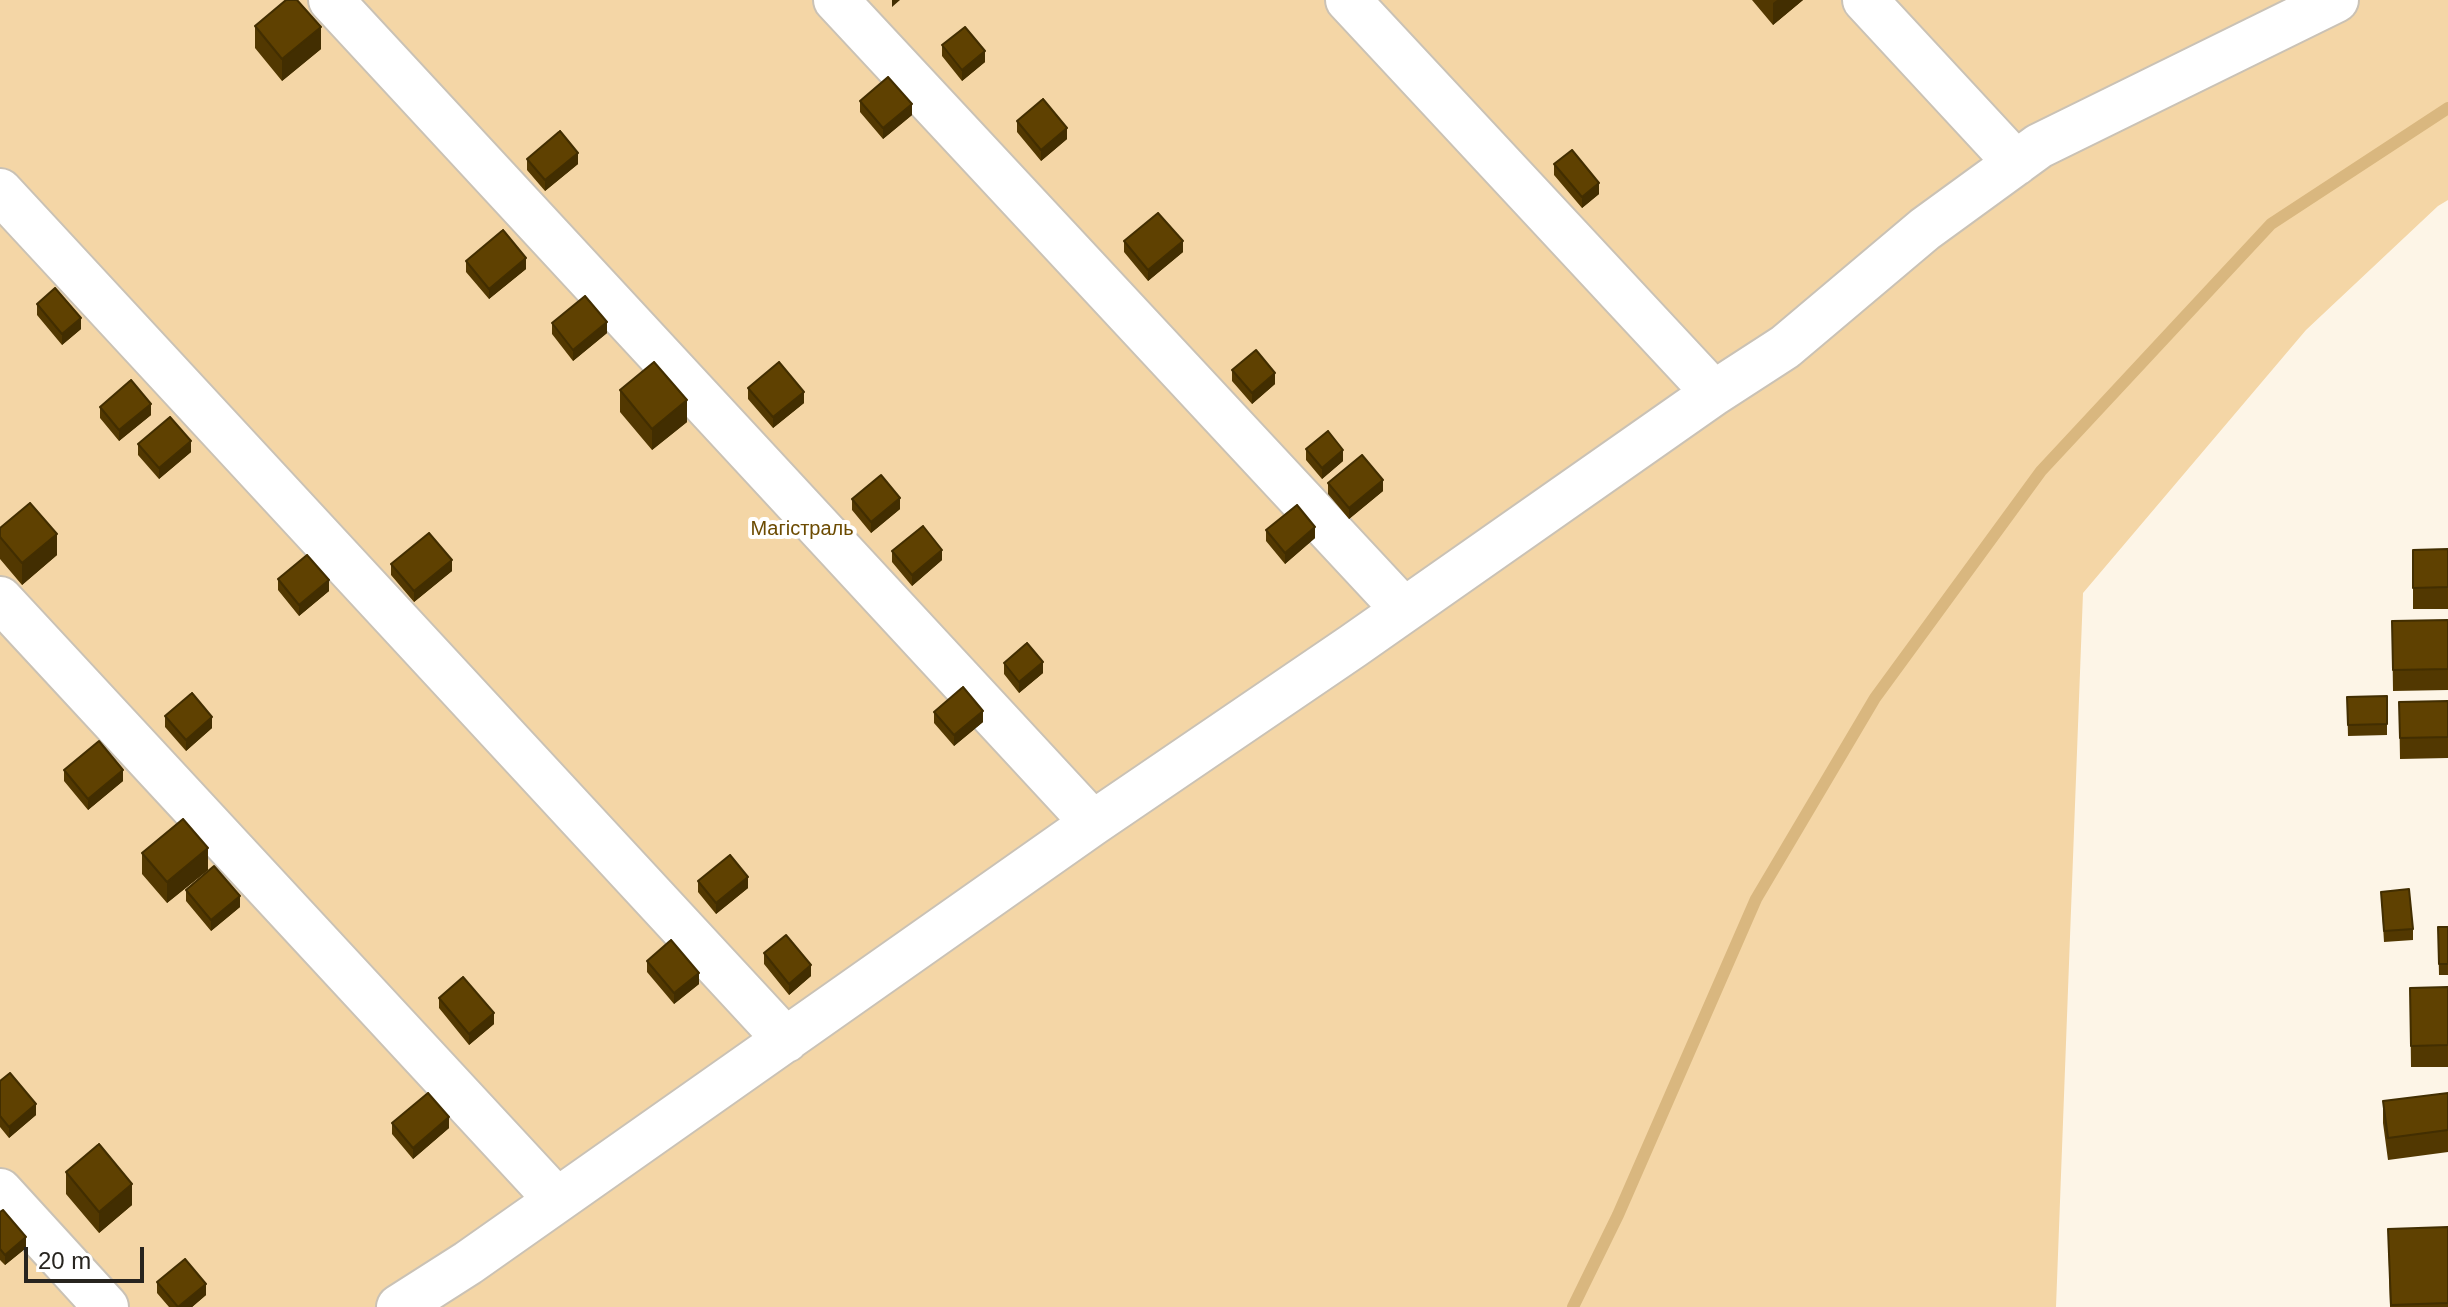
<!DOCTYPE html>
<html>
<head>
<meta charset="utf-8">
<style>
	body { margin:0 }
	#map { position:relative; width:2448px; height:1307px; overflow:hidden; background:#fdf5e7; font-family:Helvetica,sans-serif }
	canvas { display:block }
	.scale { position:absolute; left:24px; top:1247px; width:120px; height:36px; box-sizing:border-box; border:4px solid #27241f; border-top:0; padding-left:10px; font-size:24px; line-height:28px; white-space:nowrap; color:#27241f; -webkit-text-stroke:6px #fff; paint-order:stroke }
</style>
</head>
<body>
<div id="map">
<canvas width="2448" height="1307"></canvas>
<div class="scale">20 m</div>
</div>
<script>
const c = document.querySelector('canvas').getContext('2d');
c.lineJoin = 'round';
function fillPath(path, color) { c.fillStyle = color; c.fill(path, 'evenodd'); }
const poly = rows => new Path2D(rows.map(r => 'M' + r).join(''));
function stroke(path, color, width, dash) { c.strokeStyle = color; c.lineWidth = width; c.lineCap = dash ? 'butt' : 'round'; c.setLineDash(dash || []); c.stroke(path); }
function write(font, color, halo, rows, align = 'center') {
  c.font = font + ' Helvetica,sans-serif'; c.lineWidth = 8; c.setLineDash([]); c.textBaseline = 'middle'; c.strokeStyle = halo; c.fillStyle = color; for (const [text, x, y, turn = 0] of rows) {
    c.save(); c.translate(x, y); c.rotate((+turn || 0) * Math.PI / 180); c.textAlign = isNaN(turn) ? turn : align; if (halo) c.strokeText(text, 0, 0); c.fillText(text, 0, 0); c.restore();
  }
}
fillPath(poly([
	[0,0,2448,0,2448,200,2438,206,2306,330,2083,593,2056,1307,0,1307]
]), '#f4d6a6');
stroke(poly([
	[1573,1307,1618,1215,1756,899,1875,698,2041,471,2271,224,2448,108]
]), '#d9b77f', 12);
const minor = poly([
	[331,0,1093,823],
	[836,0,1404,610],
	[1348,0,1714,393],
	[1865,0,2016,163],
	[0,191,786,1040],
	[0,599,557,1200],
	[0,1191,106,1307],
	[399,1307,468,1263,1093,823,1353,646,1714,393,1785,347,1925,229,2039,146,2336,0]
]);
stroke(minor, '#cac2b5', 48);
stroke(minor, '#fff', 44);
fillPath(poly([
	[1752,0,1803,0,1773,25],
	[255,26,321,49,282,81,255,48],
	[942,45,985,62,962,81,942,56],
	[860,101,912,115,883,139,860,112],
	[1017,121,1067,139,1041,161,1017,132],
	[527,159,578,164,545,191,527,170],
	[1554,164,1599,194,1582,208,1554,175],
	[1124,241,1183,252,1148,281,1124,252],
	[466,261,526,269,489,299,466,272],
	[37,304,81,329,62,345,37,315],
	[552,323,607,333,573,361,552,334],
	[1232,370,1275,384,1252,404,1232,381],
	[748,388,804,403,773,428,748,399],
	[620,390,687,422,652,450,620,412],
	[100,407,151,415,119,441,100,418],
	[138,444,191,452,159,479,138,455],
	[1306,449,1343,461,1322,479,1306,460],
	[1328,483,1383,491,1349,519,1328,494],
	[852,499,900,509,871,533,852,510],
	[0,528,57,555,22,585,0,559],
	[1266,530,1315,538,1285,564,1266,541],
	[2448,549,2448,609,2413,609,2413,550],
	[892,551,942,560,912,586,892,562],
	[391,564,452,571,414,602,391,575],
	[278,579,329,591,299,616,278,590],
	[2448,620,2448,690,2393,691,2392,621],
	[1004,663,1043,673,1019,693,1004,674],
	[2387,696,2387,735,2348,736,2347,697],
	[2448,701,2448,758,2400,759,2399,702],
	[934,712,983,722,954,746,934,723],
	[165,716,212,728,186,751,165,727],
	[64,770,123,781,88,810,64,781],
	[142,853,208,870,167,903,142,874],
	[698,881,748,888,716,914,698,892],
	[186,890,240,907,211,931,186,901],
	[2381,892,2413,929,2413,940,2384,942],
	[2438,927,2448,927,2448,975,2439,975],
	[764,953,811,976,789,995,764,964],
	[647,961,699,984,674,1004,647,972],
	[2448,987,2448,1067,2411,1067,2410,988],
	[439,998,494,1024,469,1045,439,1008],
	[0,1081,36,1115,9,1138,0,1127],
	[2448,1093,2448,1152,2388,1160,2383,1123,2383,1101],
	[392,1123,449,1128,413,1159,392,1134],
	[66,1172,132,1205,99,1233,66,1194],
	[0,1212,26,1248,5,1265,0,1260],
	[2448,1227,2448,1307,2390,1307,2388,1229],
	[157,1282,206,1295,192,1307,169,1307,157,1293]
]), '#523801');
fillPath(poly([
	[892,0,900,0,892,7],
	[1777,0,1803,0,1773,25,1773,3],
	[321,27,321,49,282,81,282,59],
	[985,51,985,62,962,81,962,70],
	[912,104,912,115,883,139,883,128],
	[1067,128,1067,139,1041,161,1041,150],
	[578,153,578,164,545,191,545,180],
	[1599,183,1599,194,1582,208,1582,197],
	[1183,241,1183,252,1148,281,1148,270],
	[526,258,526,269,489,299,489,289],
	[81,318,81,329,62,345,62,334],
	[607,322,607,333,573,361,573,350],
	[1275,373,1275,384,1252,404,1252,393],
	[804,392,804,403,773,428,773,417],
	[687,400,687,422,652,450,652,429],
	[151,404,151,415,119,441,119,430],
	[191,441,191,452,159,479,159,468],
	[1343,450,1343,461,1322,479,1322,468],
	[1383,480,1383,491,1349,519,1349,508],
	[900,498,900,509,871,533,871,522],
	[1315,527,1315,538,1285,564,1285,553],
	[57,534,57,555,22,585,22,563],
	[942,550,942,560,912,586,912,575],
	[452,560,452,571,414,602,414,591],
	[329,580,329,591,299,616,299,605],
	[1043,662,1043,673,1019,693,1019,682],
	[983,711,983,722,954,746,954,735],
	[212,717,212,728,186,751,186,740],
	[123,770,123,781,88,810,88,799],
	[208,848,208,870,167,903,167,882],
	[748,877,748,888,716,914,716,903],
	[240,896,240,907,211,931,211,920],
	[811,965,811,976,789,995,789,984],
	[699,973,699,984,674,1004,674,993],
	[494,1013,494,1024,469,1045,469,1034],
	[36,1104,36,1115,9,1138,9,1127],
	[449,1117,449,1128,413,1159,413,1148],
	[132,1184,132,1205,99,1233,99,1212],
	[26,1237,26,1248,5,1265,5,1255],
	[206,1284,206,1295,192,1307,178,1307]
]), '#422e01');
const building = poly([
	[286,0,297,0,321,27,282,59,255,26,286,0],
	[965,27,985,51,962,70,942,45,965,27],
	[888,77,912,104,883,128,860,101,888,77],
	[1043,99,1067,128,1041,150,1017,121,1043,99],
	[560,131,578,153,545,180,527,159,560,131],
	[1572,150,1599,183,1582,197,1554,164,1572,150],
	[1158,213,1183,241,1148,270,1124,241,1158,213],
	[503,230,526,258,489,289,466,261,503,230],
	[55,288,81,318,62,334,37,304,55,288],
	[585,296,607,322,573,350,552,323,585,296],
	[1256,350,1275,373,1252,393,1232,370,1256,350],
	[654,362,687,400,652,429,620,390,654,362],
	[779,362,804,392,773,417,748,388,779,362],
	[131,380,151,404,119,430,100,407,131,380],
	[170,417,191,441,159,468,138,444,170,417],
	[1328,431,1343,450,1322,468,1306,449,1328,431],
	[1362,455,1383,480,1349,508,1328,483,1362,455],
	[881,475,900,498,871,522,852,499,881,475],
	[30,503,57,534,22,563,0,537,0,528,30,503],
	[1297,505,1315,527,1285,553,1266,530,1297,505],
	[923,526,942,550,912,575,892,551,923,526],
	[429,533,452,560,414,591,391,564,429,533],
	[2448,549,2448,587,2413,588,2413,550,2448,549],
	[307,555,329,580,299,605,278,579,307,555],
	[2448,620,2448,669,2393,670,2392,621,2448,620],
	[1027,643,1043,662,1019,682,1004,663,1027,643],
	[963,687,983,711,954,735,934,712,963,687],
	[192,693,212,717,186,740,165,716,192,693],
	[2387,696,2387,724,2348,725,2347,697,2387,696],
	[2448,701,2448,737,2400,738,2399,702,2448,701],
	[99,741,123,770,88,799,64,770,99,741],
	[183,819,208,848,167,882,142,853,183,819],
	[730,855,748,877,716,903,698,881,730,855],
	[214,866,240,896,211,920,186,890,214,866],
	[2409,889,2413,929,2384,931,2381,892,2409,889],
	[2438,927,2448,927,2448,964,2439,964,2438,927],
	[786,935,811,965,789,984,764,953,786,935],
	[671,940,699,973,674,993,647,961,671,940],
	[463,977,494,1013,469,1034,439,998,463,977],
	[2448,987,2448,1045,2411,1046,2410,988,2448,987],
	[10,1073,36,1104,9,1127,0,1116,0,1081,10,1073],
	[428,1093,449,1117,413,1148,392,1123,428,1093],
	[2448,1093,2448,1130,2388,1138,2383,1101,2448,1093],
	[99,1144,132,1184,99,1212,66,1172,99,1144],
	[3,1210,26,1237,5,1255,0,1249,0,1212,3,1210],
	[2448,1227,2448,1303,2391,1305,2388,1229,2448,1227],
	[185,1259,206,1284,178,1307,157,1282,185,1259]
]);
fillPath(building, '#5f4101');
stroke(building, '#422e01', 2);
write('20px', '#6c4b02', '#fff', [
	["Магістраль",802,529]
]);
</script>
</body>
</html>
